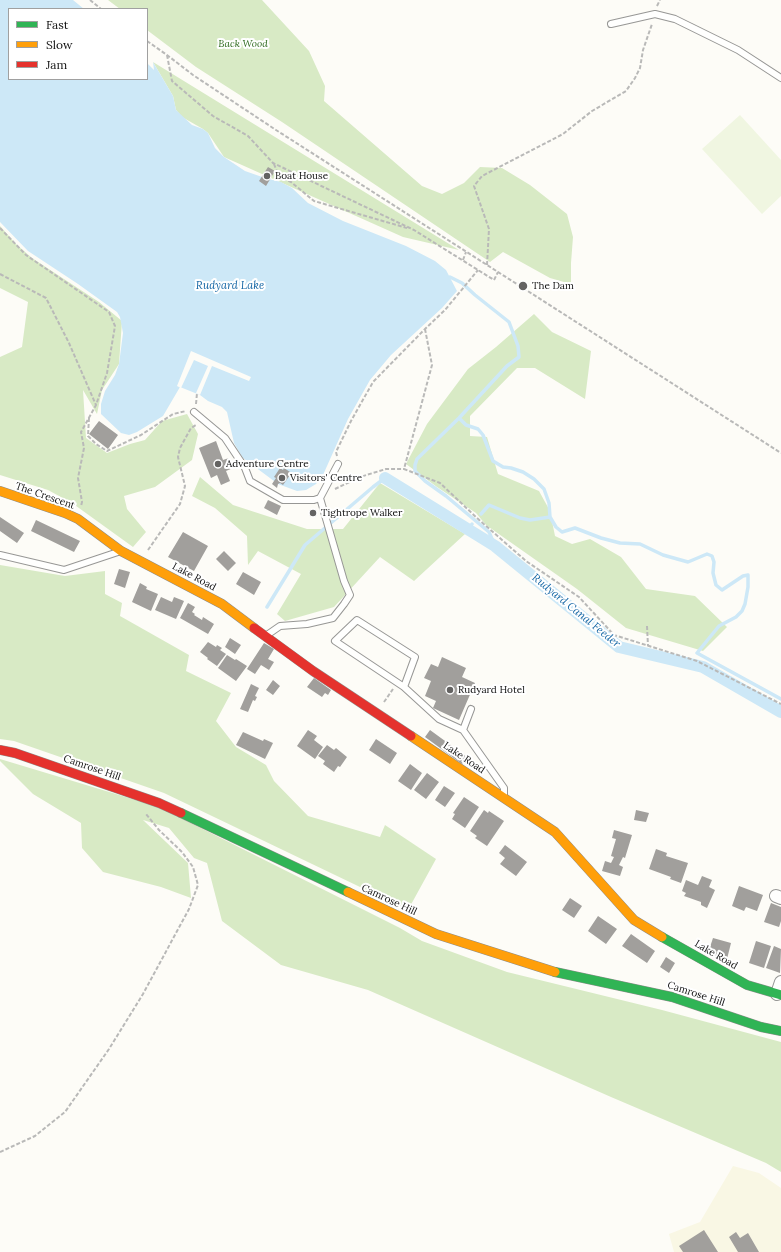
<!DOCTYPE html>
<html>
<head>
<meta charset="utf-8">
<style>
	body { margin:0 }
	#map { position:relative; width:781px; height:1252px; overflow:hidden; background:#fdfcf7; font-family:Lora,serif }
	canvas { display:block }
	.legend { position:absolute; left:8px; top:8px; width:140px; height:72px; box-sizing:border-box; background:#fff; border:1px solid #a0a0a0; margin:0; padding:5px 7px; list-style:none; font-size:12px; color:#111 }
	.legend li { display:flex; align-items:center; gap:8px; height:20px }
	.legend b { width:20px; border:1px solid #a0a0a0 }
</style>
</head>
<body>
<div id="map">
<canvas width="781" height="1252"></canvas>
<ul class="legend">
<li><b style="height:5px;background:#30b455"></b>Fast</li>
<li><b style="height:5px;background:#ff9f0a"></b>Slow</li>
<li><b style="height:5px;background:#e5322d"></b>Jam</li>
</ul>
</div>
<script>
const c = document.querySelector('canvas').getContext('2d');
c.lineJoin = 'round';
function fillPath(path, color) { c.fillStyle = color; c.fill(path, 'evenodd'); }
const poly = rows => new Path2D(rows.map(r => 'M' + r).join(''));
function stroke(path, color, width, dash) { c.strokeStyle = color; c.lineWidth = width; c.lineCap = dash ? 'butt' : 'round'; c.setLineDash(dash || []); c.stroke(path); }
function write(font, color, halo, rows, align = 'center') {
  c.font = font + ' Lora,serif'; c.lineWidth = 4; c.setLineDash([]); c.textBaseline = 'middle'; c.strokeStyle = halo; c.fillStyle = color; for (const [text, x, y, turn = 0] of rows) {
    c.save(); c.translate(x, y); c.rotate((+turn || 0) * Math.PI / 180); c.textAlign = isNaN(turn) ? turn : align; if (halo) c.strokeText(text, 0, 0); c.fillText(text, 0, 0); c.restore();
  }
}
fillPath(poly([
	[733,1166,759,1173,781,1188,781,1252,674,1252,669,1234,700,1222]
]), '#f9f7e4');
fillPath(poly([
	[108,0,262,0,309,51,325,86,324,101,422,186,442,194,464,183,480,167,502,168,530,185,567,214,573,237,571,263,571,284,550,278,503,252,490,262,282,122,196,67,147,30,147,9,120,9],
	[153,62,459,250,403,237,224,157,208,133,203,129,182,117,176,110,173,96],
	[0,226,16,244,32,258,99,302,122,321,119,364,102,390,97,414,83,390,86,438,107,453,130,444,145,440,162,421,187,414,198,434,192,460,155,487,124,496,127,509,146,532,133,547,72,503,48,490,0,475,0,357,22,347,28,302,0,288],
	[534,314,552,332,591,351,585,399,535,368,517,368,470,416,470,436,487,437,498,474,539,491,550,511,555,536,572,544,590,539,621,557,646,589,695,596,727,627,703,651,626,628,577,589,486,525,476,513,437,487,406,464,427,424,468,369,496,347],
	[200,477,233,505,307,529,343,529,380,483,465,534,414,581,380,557,334,607,285,621,277,614,301,574,258,551,248,565,247,536,215,508,192,496],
	[0,565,65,576,105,571,105,594,122,603,120,616,189,655,186,671,231,693,216,721,236,747,266,765,274,781,308,816,380,837,385,825,436,859,408,910,164,793,14,741,0,739],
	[0,759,159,807,400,928,422,941,507,972,662,1010,781,1042,781,1172,766,1163,611,1097,368,990,281,965,222,921,207,863,194,858,169,828,143,820,188,863,191,898,161,887,103,872,82,848,81,823,33,794,0,761]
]), '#d8eac5');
fillPath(poly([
	[740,115,781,160,781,196,762,214,702,149]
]), '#f0f6e1');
fillPath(poly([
	[0,0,73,0,84,9,9,9,9,79,147,79,147,63,154,70,153,62,173,96,176,110,192,125,203,129,208,133,215,148,224,157,245,171,265,178,281,182,292,188,308,203,343,221,406,246,435,261,446,270,457,291,442,308,391,355,370,380,348,419,323,475,316,484,306,490,297,491,278,484,243,458,238,450,234,443,227,412,222,407,208,401,200,395,180,387,163,416,137,432,129,435,121,433,101,414,101,404,105,391,115,375,119,364,123,333,120,317,117,312,78,284,28,251,0,222]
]), '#cde8f7');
fillPath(poly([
	[191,351,251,377,249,381,212,366,200,395,196,393,208,366,194,360,181,388,177,386]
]), '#fdfcf7');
stroke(poly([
	[450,277,462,283,475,295,509,322,518,346,519,357,507,366,459,418,417,459,415,465,415,471,425,481,446,496,489,532,495,546],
	[459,418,466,425,478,429,483,435,493,461,503,467,511,468,523,472,534,479,544,489,549,503,550,517,556,527,562,532,575,528,601,538,620,543,640,544,663,555,688,562,707,554,712,556,714,562,713,573,716,585,722,590,743,576,748,575,748,587,745,604,742,611,736,617,719,626,697,653,781,699],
	[481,514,489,505,520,518,530,520,550,517],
	[468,529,472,524],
	[267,607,305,545,373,487,385,478]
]), '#cde8f7', 3.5);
stroke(poly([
	[385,478,495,546,619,647,703,667,781,712]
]), '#cde8f7', 12);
fillPath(poly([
	[268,167,275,171,266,186,259,181],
	[99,421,118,435,108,449,89,434],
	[216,441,223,460,229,458,233,468,226,471,230,481,221,485,217,475,211,478,199,448],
	[280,468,283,470,284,468,290,472,288,474,290,475,283,485,280,483,278,484,277,488,272,484,276,478,274,477],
	[268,500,281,506,277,515,264,508],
	[0,517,24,533,17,543,0,531],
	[36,520,80,541,74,552,31,531],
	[183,532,208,546,194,571,168,557],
	[224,551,236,563,228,571,216,559],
	[119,569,130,572,125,588,114,584],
	[243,572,261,582,254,595,236,584],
	[140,583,147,587,146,589,158,594,151,611,132,602],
	[161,597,172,602,174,597,184,601,176,619,155,610],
	[188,603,195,607,192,612,195,614,194,615,202,620,203,617,214,624,208,634,180,618],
	[230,638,241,645,235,654,225,647],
	[208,642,216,647,217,645,222,648,220,650,226,654,217,666,207,659,208,658,200,652],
	[264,643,274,649,268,659,274,662,269,670,261,665,255,674,247,669],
	[227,655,235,660,236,659,247,666,236,681,218,668],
	[442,657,466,668,462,677,475,683,459,720,433,708,436,701,425,696,431,681,424,678,431,664,438,667],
	[314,678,331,690,328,695,325,693,322,697,307,687],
	[273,680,280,686,273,695,266,690],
	[251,684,259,688,255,696,257,697,255,701,253,700,248,712,240,709],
	[308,730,317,736,314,740,323,747,315,759,297,746],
	[430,730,467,757,462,764,425,737],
	[243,732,263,741,264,739,273,743,265,759,236,745],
	[376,739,397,753,390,764,369,750],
	[327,745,334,750,336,748,347,757,340,767,338,766,334,772,323,764,325,761,318,756],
	[410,764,422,773,411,790,398,781],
	[427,773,439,782,426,799,414,790],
	[444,786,455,793,445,807,435,800],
	[464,797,479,807,465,828,452,819,455,814,453,813],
	[484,810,488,813,489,811,504,821,487,846,475,838,477,836,470,831],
	[636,810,649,813,646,822,634,820],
	[614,830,632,835,625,858,623,857,619,865,623,867,620,876,602,871,605,861,611,863,614,857,611,856,616,839,612,838],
	[505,845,527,862,516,876,500,864,505,858,499,853],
	[656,849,667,853,666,856,688,863,681,883,670,879,671,877,649,869],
	[702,876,712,880,709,887,715,890,707,908,701,905,701,902,684,896,686,893,682,891,686,880,698,885],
	[739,886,763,895,757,911,746,907,744,911,732,906],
	[570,898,582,906,574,918,562,910],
	[771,903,781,907,781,921,779,927,764,922],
	[598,916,617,929,606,944,588,931],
	[631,934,655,951,647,963,622,946],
	[713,938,731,943,727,959,708,953],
	[756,941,771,946,764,968,749,963],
	[774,946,781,949,780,973,766,968],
	[666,957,675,963,669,973,660,967],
	[704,1230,718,1252,683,1252,679,1246],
	[736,1232,740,1238,748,1233,759,1252,738,1252,729,1237]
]), '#a19f9c');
const lane = poly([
	[611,24,655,14,675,19,738,50,781,78],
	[194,412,225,438,245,468,250,481,283,500,314,500,320,498,338,464],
	[0,555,64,570,118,552],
	[267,635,280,626,307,624,333,618,344,604,350,595,344,581,320,498],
	[404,687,415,657,357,620,335,641,404,687,439,719,463,730,471,709],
	[463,730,504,788,504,795]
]);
const street = poly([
	[776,896,781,898],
	[777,994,781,982]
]);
const fast = poly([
	[181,813,348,892],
	[662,937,747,985,781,995],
	[555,972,672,997,761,1027,781,1031]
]);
const slow = poly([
	[0,491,65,513,78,519,121,551,222,604,254,628],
	[411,736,555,832,634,920,662,937],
	[348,892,436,934,555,972]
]);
const jam = poly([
	[254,628,313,671,411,736],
	[0,750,15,753,159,803,181,813]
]);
stroke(lane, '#979795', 8);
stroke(street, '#979795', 14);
stroke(fast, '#8e8d8b', 10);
stroke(slow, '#8e8d8b', 10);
stroke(jam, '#8e8d8b', 10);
stroke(poly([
	[90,0,101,9],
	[657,6,660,0],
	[147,41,167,55,193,75,276,130,781,453],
	[167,55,172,81,213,116,248,136,273,163,414,230,494,280,498,272],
	[274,164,279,177,291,182,314,201,407,228],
	[0,228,26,255,109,312,115,326,107,373,96,405,81,432,84,448,78,478,82,502,81,506],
	[463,260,466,252],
	[487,265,489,229,474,186,482,176,563,134,592,111,626,91,635,78,640,68,643,50,652,24],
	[0,274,46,298,69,343,96,405],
	[425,329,432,365,404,469,440,483,477,518,526,561,579,597,614,635,697,661,781,704],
	[196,404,197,393],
	[89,418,88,436,96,444,107,451,141,435,173,414,186,411],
	[337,456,336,452,351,421,373,382,425,329,445,310,478,270],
	[335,489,360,477,386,469,404,469],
	[148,550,180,504,185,486,178,457,180,448,191,428,196,425],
	[647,626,648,646],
	[384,702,393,689],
	[0,1152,35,1136,65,1112,109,1049,143,994,189,909,198,885,193,867,182,852,159,830,146,814]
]), '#b9b9b8', 2, [4, 2]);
stroke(lane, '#fffffe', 6);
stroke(street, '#fffffe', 12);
stroke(fast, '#30b455', 9);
stroke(slow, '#ff9f0a', 9);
stroke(jam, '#e5322d', 9);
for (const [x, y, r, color] of [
	[267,176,4,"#646362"],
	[523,286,5,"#646362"],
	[218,464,4,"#646362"],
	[282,478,4,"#646362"],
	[313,513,4,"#646362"],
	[450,690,4,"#646362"]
]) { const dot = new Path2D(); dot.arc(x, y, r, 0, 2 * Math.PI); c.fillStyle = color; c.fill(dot); stroke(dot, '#fff', 1.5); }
write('italic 10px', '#2f6b1f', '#fff', [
	["Back Wood",243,44]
]);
write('10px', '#111', '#fff', [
	["Boat House",275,176],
	["The Dam",532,286],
	["Adventure Centre",226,464],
	["Visitors' Centre",290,478],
	["Tightrope Walker",321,513],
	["Rudyard Hotel",458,690]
], 'left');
write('10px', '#111', '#fff', [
	["The Crescent",45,496,19],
	["Lake Road",194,577,28],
	["Lake Road",464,758,34],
	["Camrose Hill",92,768,19],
	["Camrose Hill",389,900,25],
	["Lake Road",716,955,30],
	["Camrose Hill",696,994,18]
]);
write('italic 11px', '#1768a6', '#fff', [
	["Rudyard Lake",230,286],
	["Rudyard Canal Feeder",576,611,39]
]);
</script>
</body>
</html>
